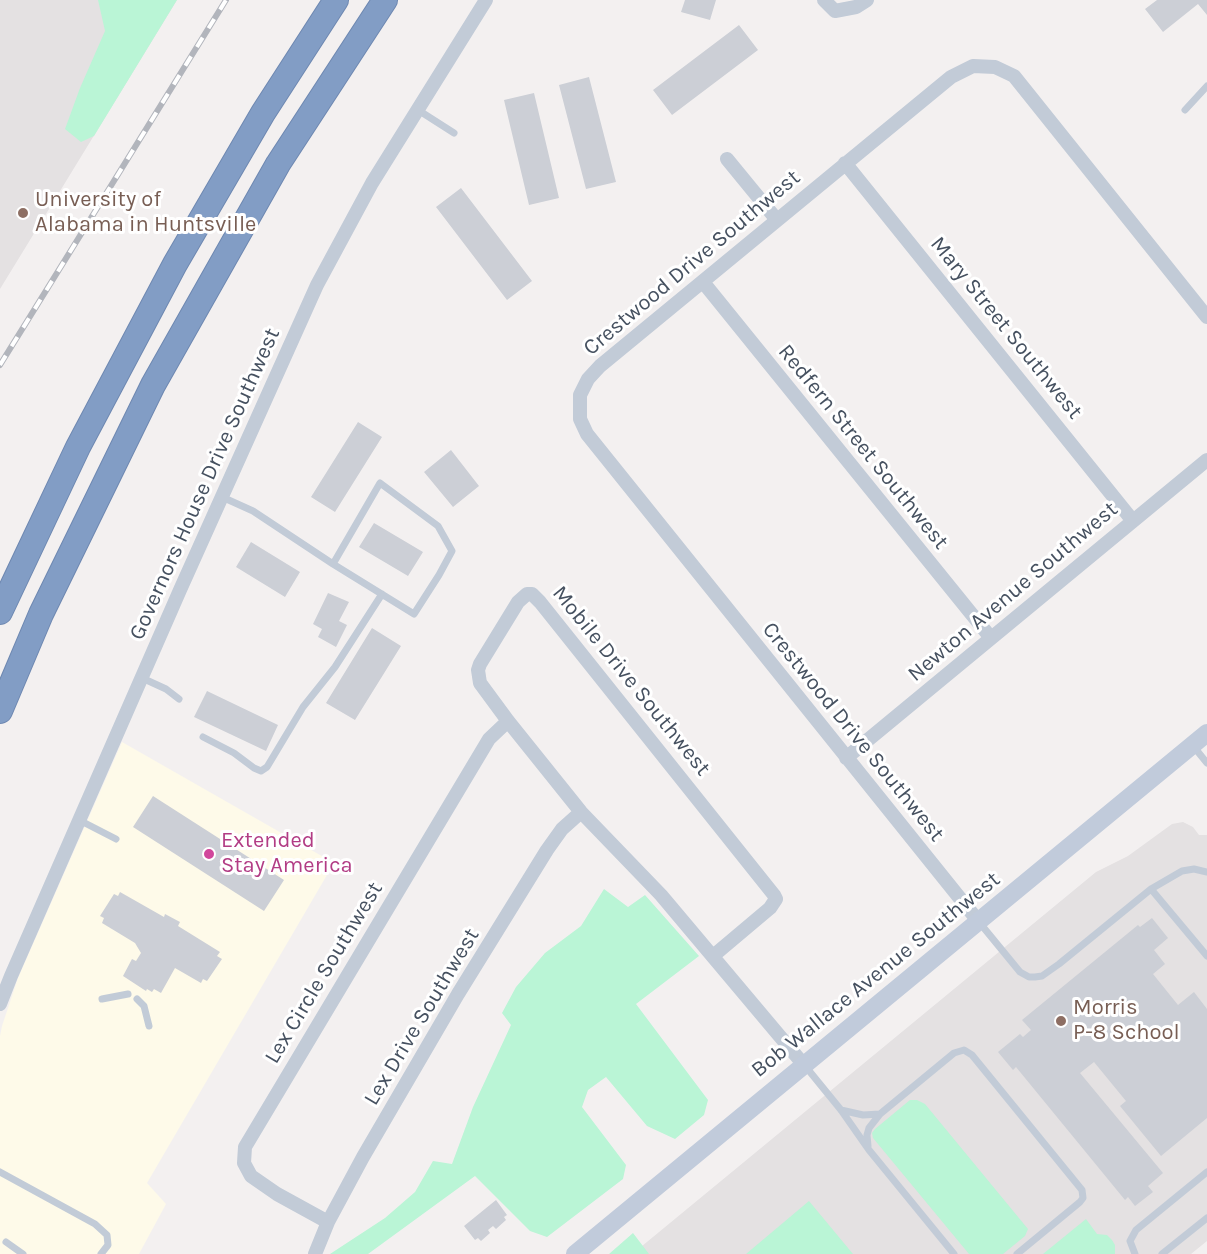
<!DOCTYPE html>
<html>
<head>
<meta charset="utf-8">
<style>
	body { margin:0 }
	canvas { display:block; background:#f3f0f0 }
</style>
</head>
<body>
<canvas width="1207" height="1254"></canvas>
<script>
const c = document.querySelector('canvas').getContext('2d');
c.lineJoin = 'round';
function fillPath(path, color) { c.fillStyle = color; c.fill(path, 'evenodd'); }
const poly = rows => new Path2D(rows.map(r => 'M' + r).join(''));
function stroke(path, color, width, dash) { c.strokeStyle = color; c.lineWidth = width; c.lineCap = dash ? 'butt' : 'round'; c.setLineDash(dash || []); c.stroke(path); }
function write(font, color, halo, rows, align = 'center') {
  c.font = font + ' Karla,sans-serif'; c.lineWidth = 6; c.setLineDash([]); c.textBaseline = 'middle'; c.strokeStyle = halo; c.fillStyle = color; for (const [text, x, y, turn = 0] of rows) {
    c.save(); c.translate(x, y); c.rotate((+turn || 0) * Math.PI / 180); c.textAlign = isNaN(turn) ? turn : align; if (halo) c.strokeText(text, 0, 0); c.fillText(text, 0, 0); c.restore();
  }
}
fillPath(poly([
	[122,742,334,863,147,1183,166,1204,139,1254,0,1254,0,1036,2,1026,18,978]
]), '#fefae9');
fillPath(poly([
	[0,0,177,0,0,289],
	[1183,822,1193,827,1199,835,1207,835,1207,1241,1191,1254,639,1254,636,1251,1096,872,1128,856,1172,824]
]), '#e4e1e2');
fillPath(poly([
	[98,0,177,0,94,136,81,142,65,129,80,88,105,31],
	[604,889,628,907,645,895,699,956,636,1004,708,1100,704,1115,675,1139,647,1126,606,1077,588,1090,582,1107,626,1165,623,1179,547,1237,530,1231,475,1176,368,1254,330,1254,385,1218,415,1192,433,1161,452,1164,473,1107,511,1025,502,1013,516,987,545,953,581,926],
	[910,1100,917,1100,925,1104,1028,1229,1025,1236,1003,1254,969,1254,873,1138,872,1133,875,1129],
	[809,1201,853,1254,746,1254],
	[1086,1219,1097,1234,1107,1235,1112,1240,1115,1245,1115,1254,1043,1254],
	[633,1233,649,1254,609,1254]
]), '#baf5d6');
fillPath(poly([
	[685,0,716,0,710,20,681,12],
	[1157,0,1207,0,1207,15,1198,4,1163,32,1145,9],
	[739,25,758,50,672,115,653,90],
	[589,77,616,182,586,189,559,85],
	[534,93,559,198,529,205,504,100],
	[461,188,532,281,507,300,436,207],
	[358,422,382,437,335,512,311,497],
	[451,450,479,486,453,507,424,472],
	[374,523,423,552,408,576,359,547],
	[251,542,300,572,285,597,236,567],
	[328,593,349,602,339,621,347,625,336,647,318,637,322,629,313,624],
	[372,628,401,646,355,720,326,703],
	[207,691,278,725,266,751,194,717],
	[153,796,284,880,264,911,133,827],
	[120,892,164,917,165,914,180,922,178,926,220,952,217,956,222,959,207,981,203,979,201,983,175,968,161,993,154,989,152,992,147,989,146,991,123,976,132,959,136,961,141,953,135,943,102,923,104,918,100,916,114,894,118,896],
	[1152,918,1168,938,1154,950,1165,964,1153,974,1178,1005,1194,992,1207,1009,1207,1118,1161,1156,1120,1106,1126,1101,1094,1062,1080,1073,1163,1173,1148,1186,1153,1192,1135,1206,1128,1197,1125,1200,1016,1067,1013,1070,998,1052,1020,1034,1023,1037,1031,1030,1022,1020,1138,925,1140,927],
	[496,1200,507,1215,504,1217,506,1220,496,1229,493,1226,488,1230,490,1233,481,1241,478,1238,475,1240,464,1226]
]), '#cccfd6');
const motorway = poly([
	[0,612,78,447,175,264,263,113,336,0],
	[0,711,41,614,153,385,278,164,385,0]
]);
stroke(motorway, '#6e88b1', 26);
stroke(poly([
	[418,110,454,133],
	[1185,110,1207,86],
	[222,497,253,511,333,564,414,614,439,575,452,551,438,526,380,483,333,564],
	[142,678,166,689,179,699],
	[203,737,234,753,254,768,261,771,267,767,303,707,335,667,382,594],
	[1194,747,1207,763],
	[79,820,116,839],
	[1151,889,1207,956],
	[979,922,1020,972,1029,977,1035,977,1042,976,1059,964,1151,889,1182,871,1194,869,1207,872],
	[102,999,128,994],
	[137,999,144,1006,149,1026],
	[806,1067,841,1110,869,1150,954,1254],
	[841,1110,863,1115,880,1114,954,1053,964,1050,972,1055,1082,1190,1083,1198,1080,1202,1017,1254],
	[868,1146,867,1135,869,1128,880,1114],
	[0,1172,95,1224,107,1235,108,1245,101,1254],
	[6,1242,23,1254],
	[1135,1254,1130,1241,1136,1230,1207,1172],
	[1162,1254,1207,1218]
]), '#c2cbd7', 7);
stroke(poly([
	[824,0,835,11,856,7,867,0],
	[727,159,777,220],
	[845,163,1133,521],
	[703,282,991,638],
	[846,758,1207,460],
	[979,922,587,434,580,419,580,395,588,379,600,366,951,77,973,66,995,67,1014,76,1207,317],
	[713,956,770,908,776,899,774,895,540,602,532,594,527,594,518,602,480,664,478,670,480,683,508,721,581,812,661,895,804,1065],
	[0,1004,11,976,180,590,317,285,372,183,486,0],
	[328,1222,277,1194,251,1176,244,1163,245,1147,489,739,508,721],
	[315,1254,328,1222,363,1157,458,994,547,850,562,829,581,812]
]), '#c2cbd7', 14);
stroke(poly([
	[575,1254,1207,733]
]), '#c1cbdb', 18);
stroke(motorway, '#829dc5', 24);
const rail = poly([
	[0,365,226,0]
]);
stroke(rail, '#b2b5bc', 6);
stroke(rail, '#fff', 4, [11]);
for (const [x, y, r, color] of [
	[23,213,6,"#8d6e63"],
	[209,854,6,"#d1479c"],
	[1061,1021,6,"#8d6e63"]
]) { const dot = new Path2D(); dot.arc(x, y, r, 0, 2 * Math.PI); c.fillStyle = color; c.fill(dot); stroke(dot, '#fff', 2); }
write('22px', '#785e54', '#fff', [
	["University of",35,200],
	["Alabama in Huntsville",35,225],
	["Morris",1073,1008],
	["P-8 School",1073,1033]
], 'left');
write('22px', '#465160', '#fff', [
	["Crestwood Drive Southwest",692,263,-40],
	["Mary Street Southwest",1006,328,51],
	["Redfern Street Southwest",863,447,51],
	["Governors House Drive Southwest",205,484,-66],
	["Newton Avenue Southwest",1013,592,-40],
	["Mobile Drive Southwest",631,681,51],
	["Crestwood Drive Southwest",853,732,51],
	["Lex Circle Southwest",324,973,-59],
	["Bob Wallace Avenue Southwest",876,975,-39],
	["Lex Drive Southwest",422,1017,-59]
]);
write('22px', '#b23c85', '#fff', [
	["Extended",221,841],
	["Stay America",221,866]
], 'left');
</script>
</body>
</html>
